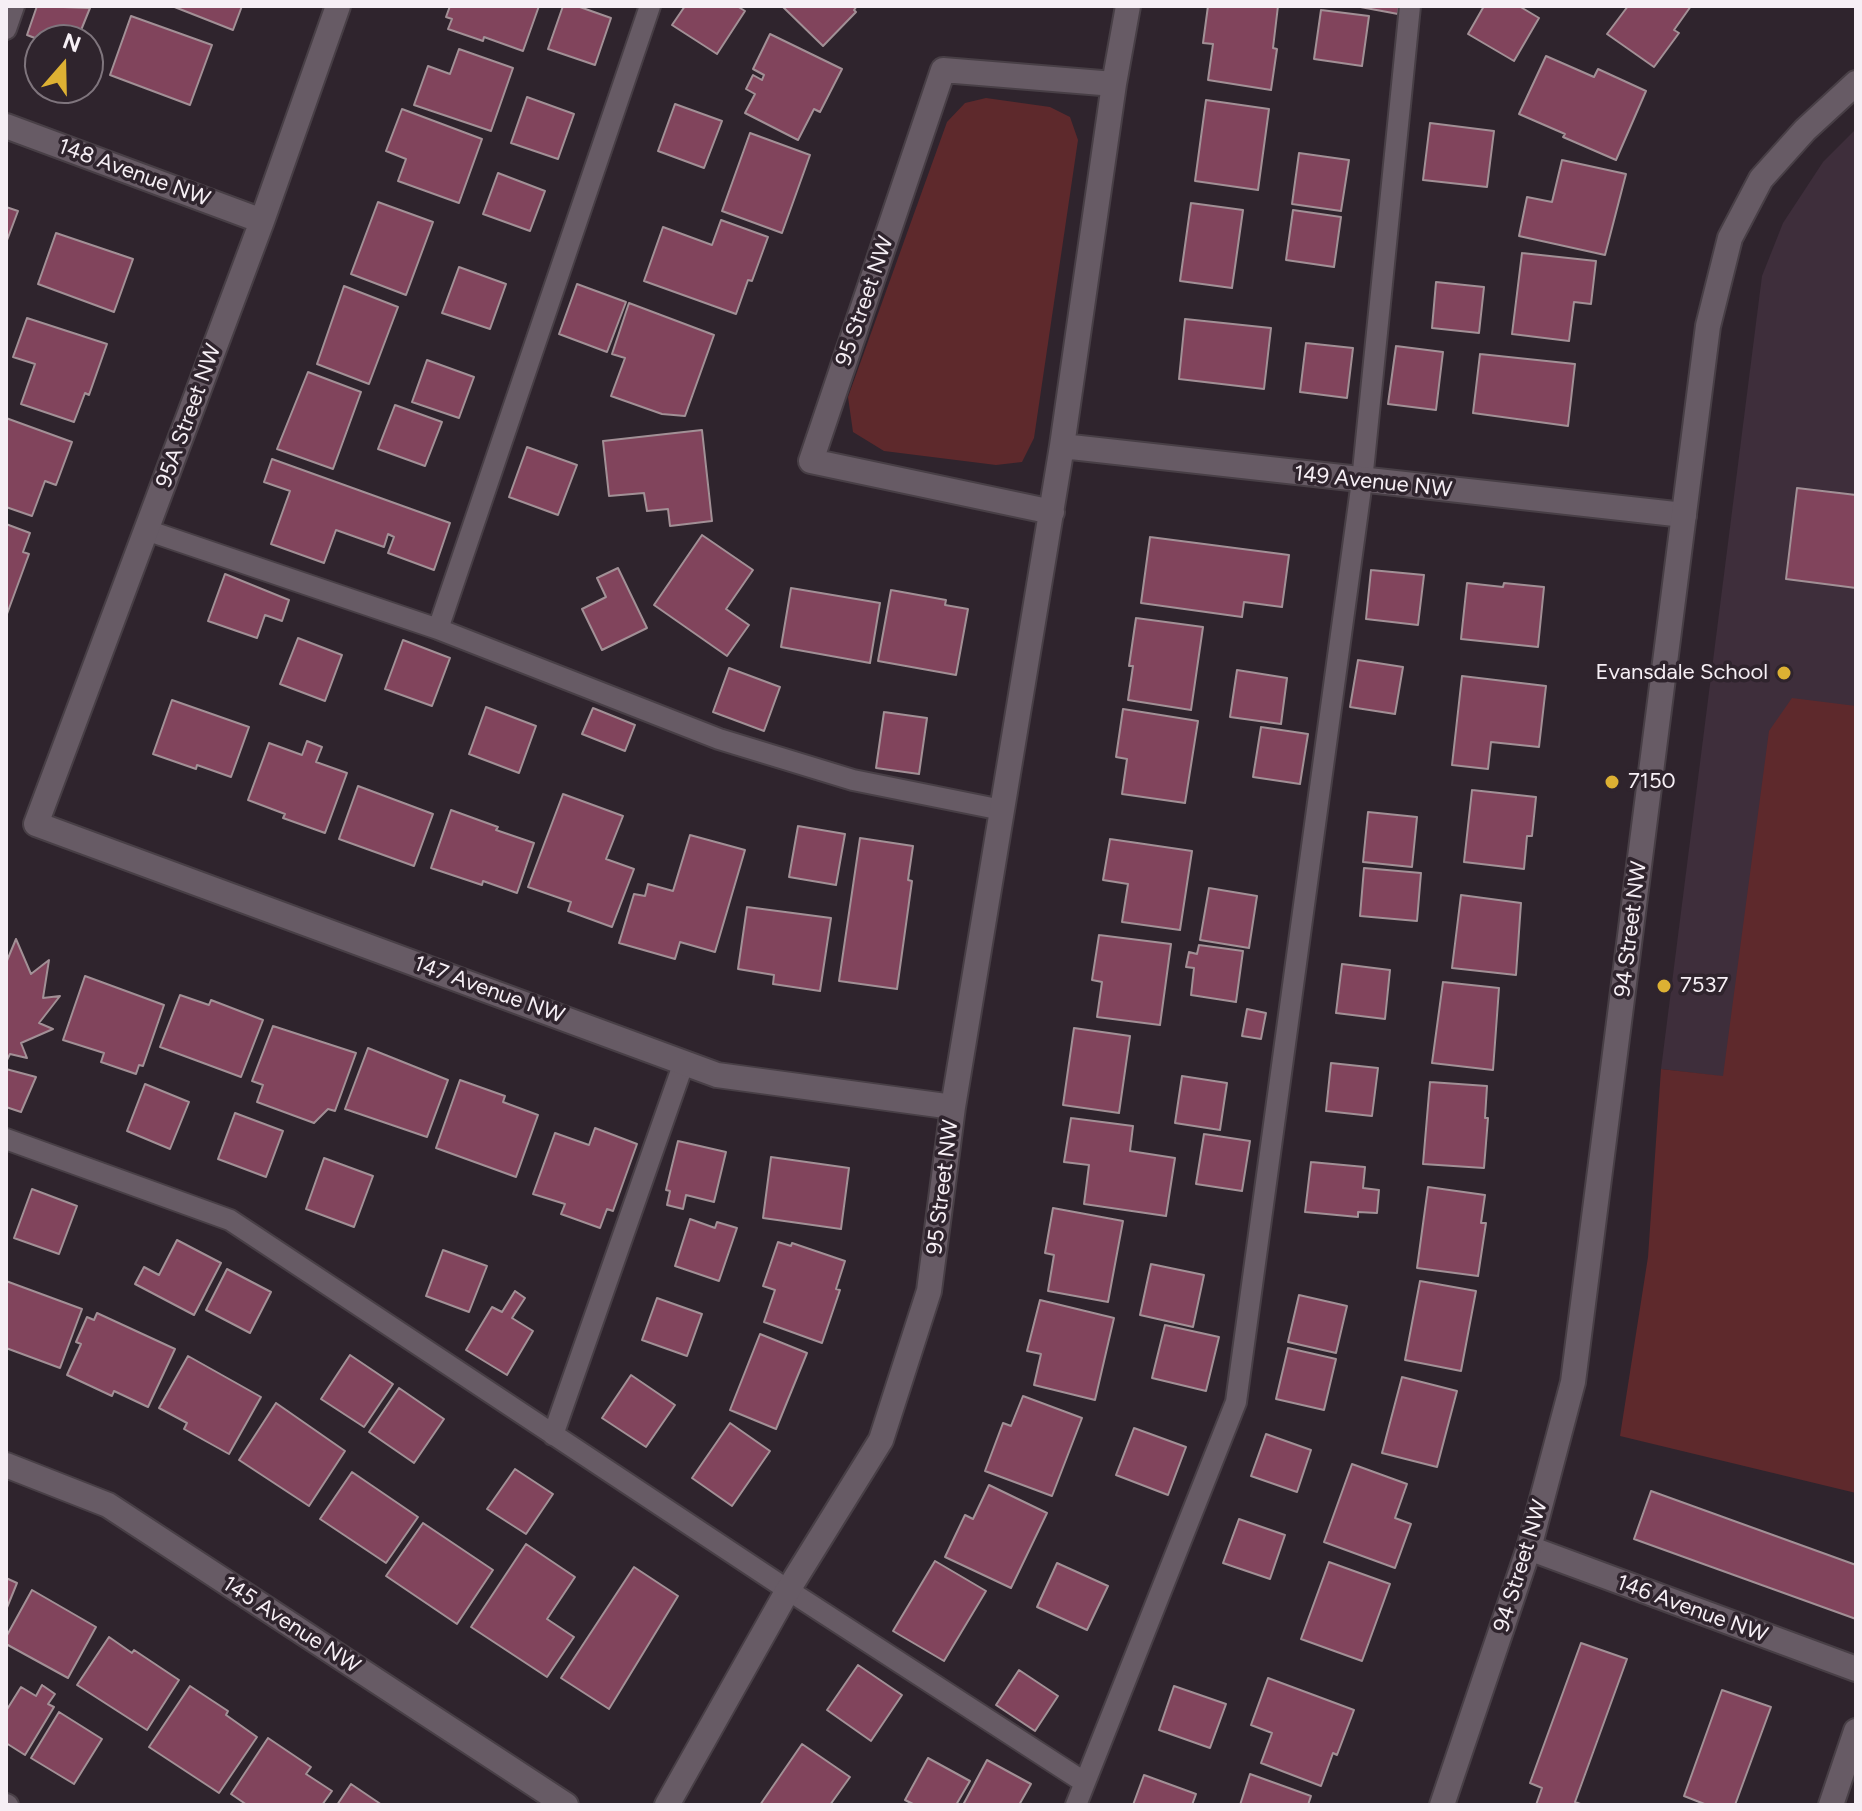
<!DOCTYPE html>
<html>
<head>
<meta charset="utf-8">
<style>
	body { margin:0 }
	#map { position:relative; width:1862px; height:1811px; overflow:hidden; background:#2f242d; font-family:Figtree,sans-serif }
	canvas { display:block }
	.frame { position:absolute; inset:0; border:8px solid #f6eff5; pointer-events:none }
	.north { position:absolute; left:24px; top:24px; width:80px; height:80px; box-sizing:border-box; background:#2f242d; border:2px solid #7f757d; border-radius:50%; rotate:20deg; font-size:22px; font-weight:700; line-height:32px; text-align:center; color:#f6eff5 }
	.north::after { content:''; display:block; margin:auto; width:28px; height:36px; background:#ddb133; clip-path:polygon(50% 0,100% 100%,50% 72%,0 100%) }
</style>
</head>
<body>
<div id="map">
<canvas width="1862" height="1811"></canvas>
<div class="frame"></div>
<div class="north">N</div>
</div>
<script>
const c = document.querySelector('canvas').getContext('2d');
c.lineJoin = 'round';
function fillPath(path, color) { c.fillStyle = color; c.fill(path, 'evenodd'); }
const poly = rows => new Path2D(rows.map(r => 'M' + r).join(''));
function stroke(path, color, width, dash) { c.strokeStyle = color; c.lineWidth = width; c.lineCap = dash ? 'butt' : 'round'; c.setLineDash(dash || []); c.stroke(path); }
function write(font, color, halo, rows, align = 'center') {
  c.font = font + ' Figtree,sans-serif'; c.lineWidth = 7; c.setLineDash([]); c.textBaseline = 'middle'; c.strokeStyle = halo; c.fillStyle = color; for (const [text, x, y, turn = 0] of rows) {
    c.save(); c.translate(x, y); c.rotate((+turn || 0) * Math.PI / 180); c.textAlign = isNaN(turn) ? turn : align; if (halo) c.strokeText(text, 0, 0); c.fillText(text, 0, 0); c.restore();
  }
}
fillPath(poly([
	[1856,129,1856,1093,1661,1069,1762,276,1783,223,1823,162]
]), '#3e2e3b');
fillPath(poly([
	[986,98,1050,107,1070,117,1078,140,1034,438,1022,462,996,465,884,451,853,432,848,397,947,122,965,103],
	[1792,698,1856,706,1856,1493,1620,1436,1648,1257,1661,1069,1723,1076,1769,731]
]), '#5e292c');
const building = poly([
	[37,6,90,8,77,40,40,40,27,35,37,6],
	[172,6,242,6,233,30,172,6],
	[450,6,539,6,523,51,484,37,483,41,448,29,452,19,446,17,450,6],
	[563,6,577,6,611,18,595,65,548,49,563,6],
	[685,6,737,6,745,11,717,54,672,25,685,6],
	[782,6,857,6,854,10,856,12,823,46,782,6],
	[1208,6,1278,6,1273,48,1277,49,1271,90,1208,80,1213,44,1203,43,1208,6],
	[1355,6,1399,6,1398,14,1355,6],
	[1484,6,1519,6,1539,18,1514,61,1468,34,1484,6],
	[1628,6,1691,6,1674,30,1679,33,1654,67,1607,34,1628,6],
	[1321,10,1369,16,1362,66,1314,59,1321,10],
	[131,16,212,45,190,105,110,75,131,16],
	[770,34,842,69,820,112,814,109,798,140,745,113,755,94,746,89,753,75,762,80,764,75,753,69,770,34],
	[459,49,513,68,491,131,414,105,428,66,450,74,459,49],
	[1546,56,1594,77,1598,69,1646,91,1616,160,1563,137,1565,134,1519,114,1546,56],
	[527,97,574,114,558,159,511,143,527,97],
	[1206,100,1269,109,1258,190,1195,181,1206,100],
	[675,104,722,121,704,168,658,151,675,104],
	[402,109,482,139,459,203,398,181,406,159,386,151,402,109],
	[1430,123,1494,131,1487,187,1423,180,1430,123],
	[750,133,810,155,782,233,722,211,750,133],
	[1299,153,1349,160,1341,211,1292,204,1299,153],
	[1562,160,1626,174,1605,255,1519,236,1527,197,1552,202,1562,160],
	[498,173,545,191,530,231,483,214,498,173],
	[378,202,433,222,406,295,351,274,378,202],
	[1191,203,1243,210,1232,288,1180,281,1191,203],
	[6,207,18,211,6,243,6,207],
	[1293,210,1341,217,1334,267,1286,260,1293,210],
	[721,220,768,237,752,281,748,280,736,314,644,281,663,227,712,245,721,220],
	[56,233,133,259,114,312,38,284,56,233],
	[1522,253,1596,261,1591,304,1574,302,1569,341,1512,334,1522,253],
	[459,267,506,284,490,329,442,313,459,267],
	[1436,282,1484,287,1479,333,1432,328,1436,282],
	[577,284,626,302,607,352,559,334,577,284],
	[344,286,398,307,369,384,317,364,344,286],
	[629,303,714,335,685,416,662,414,611,396,625,358,612,354,629,303],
	[27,318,107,344,89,395,85,393,74,422,21,404,35,364,13,357,27,318],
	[1185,319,1271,328,1264,389,1179,379,1185,319],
	[1306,343,1353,348,1347,398,1300,392,1306,343],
	[1396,346,1443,352,1436,410,1388,404,1396,346],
	[1480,354,1575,364,1568,426,1473,413,1480,354],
	[427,360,474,377,459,418,412,402,427,360],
	[308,372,361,392,333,469,277,449,308,372],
	[395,405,442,422,425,466,378,449,395,405],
	[6,418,72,442,56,485,45,481,32,516,6,507,6,418],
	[702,430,712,521,670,526,668,509,647,511,644,493,609,496,603,441,702,430],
	[527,447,577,465,558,515,509,497,527,447],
	[272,459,450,523,434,570,388,553,394,537,388,534,384,547,336,530,324,563,271,544,290,491,264,482,272,459],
	[1797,488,1856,495,1856,588,1786,579,1797,488],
	[6,524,30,533,23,552,29,554,7,614,6,524],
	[702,535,753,570,726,609,749,625,727,656,654,605,702,535],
	[1150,537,1289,555,1282,607,1244,602,1242,617,1141,603,1150,537],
	[618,568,647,628,602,650,582,609,606,597,597,578,618,568],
	[1371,570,1424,575,1418,625,1366,619,1371,570],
	[225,574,289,600,282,621,265,615,257,638,208,621,225,574],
	[1467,583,1503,587,1504,583,1544,587,1538,647,1461,639,1467,583],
	[791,588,880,603,870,663,781,647,791,588],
	[891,590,946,600,945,605,968,609,956,675,878,661,891,590],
	[1136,618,1203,627,1191,710,1128,700,1133,666,1129,666,1136,618],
	[298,638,342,655,325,701,280,684,298,638],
	[403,640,450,658,432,706,385,689,403,640],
	[1358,660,1403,667,1395,714,1350,707,1358,660],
	[729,668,780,687,764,731,713,712,729,668],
	[1237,670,1287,678,1281,724,1230,717,1237,670],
	[1462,676,1546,686,1539,747,1491,742,1488,769,1452,765,1462,676],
	[172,700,249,727,231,777,197,765,196,769,153,754,172,700],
	[486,707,536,726,519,773,469,754,486,707],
	[593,708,635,725,625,751,582,734,593,708],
	[1123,709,1198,721,1185,803,1122,794,1127,759,1116,757,1123,709],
	[884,712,927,718,919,774,876,768,884,712],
	[1261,727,1308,734,1300,784,1253,777,1261,727],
	[307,741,322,747,316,762,347,773,325,833,283,818,285,814,248,800,269,743,302,755,307,741],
	[358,786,433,814,414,866,339,839,358,786],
	[1472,790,1536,797,1532,836,1527,836,1524,869,1464,862,1472,790],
	[563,794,623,816,606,859,634,869,612,927,568,911,571,902,528,887,563,794],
	[451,810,498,827,496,830,534,843,517,893,483,881,482,885,431,868,451,810],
	[1368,812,1417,817,1412,867,1363,862,1368,812],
	[798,826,845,834,836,885,789,877,798,826],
	[690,835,745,850,715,952,680,942,675,959,619,943,634,894,645,896,648,884,673,891,690,835],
	[860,838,913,846,908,880,912,881,897,989,839,981,860,838],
	[1110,839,1192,851,1180,930,1122,922,1128,884,1103,880,1110,839],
	[1364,868,1421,873,1417,921,1360,916,1364,868],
	[1209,888,1257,896,1249,948,1200,940,1209,888],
	[1461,895,1521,903,1516,975,1452,968,1461,895],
	[747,907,831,918,820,991,773,984,774,975,738,969,747,907],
	[1099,935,1171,944,1160,1025,1097,1017,1102,982,1092,980,1099,935],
	[16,939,31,974,49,960,43,998,60,996,39,1023,53,1029,21,1043,27,1058,10,1054,6,1062,6,963,16,939],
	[1199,945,1243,951,1236,1002,1191,995,1194,968,1186,967,1189,952,1197,954,1199,945],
	[1342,964,1390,970,1385,1019,1336,1013,1342,964],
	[85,976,164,1005,143,1066,139,1065,136,1074,101,1062,104,1053,63,1040,85,976],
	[1443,982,1499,988,1493,1070,1432,1063,1443,982],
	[180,995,209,1005,211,1000,263,1020,241,1077,160,1047,180,995],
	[1247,1009,1266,1013,1261,1039,1242,1036,1247,1009],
	[273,1026,356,1053,335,1111,328,1109,314,1123,257,1102,263,1085,252,1081,273,1026],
	[1074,1028,1130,1036,1119,1113,1063,1105,1074,1028],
	[368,1048,448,1080,427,1137,345,1109,368,1048],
	[1331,1063,1378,1068,1372,1116,1326,1111,1331,1063],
	[6,1069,36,1077,21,1112,6,1107,6,1069],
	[1182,1076,1227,1083,1220,1130,1175,1123,1182,1076],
	[460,1080,505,1096,503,1102,538,1115,516,1177,436,1148,460,1080],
	[1430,1082,1487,1086,1485,1118,1488,1118,1484,1168,1423,1164,1430,1082],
	[145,1084,189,1102,170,1149,127,1131,145,1084],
	[235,1113,283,1131,266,1177,218,1159,235,1113],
	[1071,1118,1133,1126,1130,1151,1175,1158,1166,1216,1084,1204,1089,1165,1064,1162,1071,1118],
	[595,1128,637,1144,613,1211,607,1209,600,1228,561,1214,565,1204,533,1194,555,1133,589,1145,595,1128],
	[1204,1134,1250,1141,1242,1191,1196,1184,1204,1134],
	[678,1141,726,1152,714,1202,686,1195,683,1209,667,1205,670,1191,666,1190,678,1141],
	[771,1157,849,1168,841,1229,763,1218,771,1157],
	[324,1158,373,1176,354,1227,306,1209,324,1158],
	[1311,1162,1365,1167,1363,1188,1379,1190,1377,1213,1358,1212,1358,1217,1305,1212,1311,1162],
	[1428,1187,1485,1195,1481,1223,1486,1223,1478,1276,1417,1268,1428,1187],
	[32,1189,77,1206,59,1254,14,1238,32,1189],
	[1053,1208,1123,1221,1108,1302,1048,1291,1054,1255,1045,1253,1053,1208],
	[690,1219,715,1228,717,1222,737,1228,719,1281,675,1266,690,1219],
	[177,1240,221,1263,194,1315,135,1284,144,1267,159,1275,177,1240],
	[778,1242,791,1246,792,1243,845,1261,836,1289,840,1290,822,1343,764,1322,775,1290,763,1286,778,1242],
	[443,1250,487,1266,469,1312,426,1296,443,1250],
	[1151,1264,1204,1275,1193,1327,1140,1315,1151,1264],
	[227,1269,271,1292,250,1333,206,1310,227,1269],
	[6,1281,82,1309,60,1368,6,1348,6,1281],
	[1420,1281,1476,1291,1461,1371,1405,1360,1420,1281],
	[515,1291,525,1298,512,1318,533,1331,507,1375,466,1350,492,1307,502,1312,515,1291],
	[1299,1295,1347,1306,1336,1353,1288,1342,1299,1295],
	[657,1298,702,1314,687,1356,642,1340,657,1298],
	[1040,1300,1114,1318,1095,1400,1034,1385,1041,1354,1027,1351,1040,1300],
	[97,1313,175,1349,148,1407,114,1391,112,1396,67,1375,81,1344,76,1342,87,1317,94,1320,97,1313],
	[1165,1325,1219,1337,1206,1391,1152,1378,1165,1325],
	[760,1334,807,1353,776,1429,730,1410,760,1334],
	[1288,1348,1336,1359,1324,1410,1276,1399,1288,1348],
	[350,1355,393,1384,364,1427,321,1399,350,1355],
	[188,1356,261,1397,229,1454,184,1429,187,1423,159,1408,188,1356],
	[631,1375,675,1405,646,1447,602,1418,631,1375],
	[1402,1377,1457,1391,1437,1467,1382,1453,1402,1377],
	[399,1388,444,1419,414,1463,369,1432,399,1388],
	[1023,1396,1082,1418,1052,1496,985,1471,1003,1423,1011,1426,1023,1396],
	[276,1403,345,1451,309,1506,239,1460,276,1403],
	[730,1423,770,1451,732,1506,692,1478,730,1423],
	[1134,1428,1186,1447,1168,1495,1116,1475,1134,1428],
	[1266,1434,1311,1450,1297,1492,1251,1476,1266,1434],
	[1352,1464,1407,1484,1395,1518,1411,1524,1395,1568,1324,1542,1352,1464],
	[515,1469,553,1494,526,1534,487,1509,515,1469],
	[352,1472,418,1517,386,1563,320,1519,352,1472],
	[989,1485,1047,1513,1011,1588,945,1557,965,1515,973,1519,989,1485],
	[1651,1491,1856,1565,1856,1619,1634,1539,1651,1491],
	[1239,1519,1285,1535,1270,1579,1223,1563,1239,1519],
	[423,1523,493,1570,457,1624,386,1576,423,1523],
	[526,1544,575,1577,547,1619,574,1637,547,1677,471,1627,526,1544],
	[935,1561,986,1591,944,1661,893,1631,935,1561],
	[1329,1562,1390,1584,1362,1661,1301,1639,1329,1562],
	[1057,1563,1108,1586,1087,1630,1037,1607,1057,1563],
	[634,1567,678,1596,609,1709,561,1678,634,1567],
	[6,1578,17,1583,6,1610,6,1578],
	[32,1590,96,1627,68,1678,6,1644,6,1637,32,1590],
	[109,1637,132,1653,134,1650,179,1680,147,1730,77,1685,109,1637],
	[1581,1643,1627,1659,1575,1802,1583,1805,1536,1805,1542,1788,1530,1783,1581,1643],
	[858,1665,902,1695,871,1741,827,1710,858,1665],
	[1019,1670,1058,1696,1035,1731,996,1705,1019,1670],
	[1268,1678,1354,1710,1337,1755,1333,1753,1321,1786,1261,1763,1272,1733,1251,1725,1268,1678],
	[42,1685,55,1694,48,1704,54,1707,25,1755,6,1743,6,1711,21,1687,36,1696,42,1685],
	[190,1686,228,1711,226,1715,257,1737,219,1793,149,1747,190,1686],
	[1174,1686,1226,1704,1210,1748,1159,1730,1174,1686],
	[1722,1690,1771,1707,1735,1805,1707,1805,1684,1796,1722,1690],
	[59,1712,102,1739,74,1784,31,1758,59,1712],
	[268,1738,311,1767,306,1774,332,1791,322,1805,247,1805,231,1794,268,1738],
	[802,1744,850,1777,830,1805,760,1805,802,1744],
	[928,1758,970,1781,956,1805,915,1805,905,1800,928,1758],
	[987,1760,1031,1784,1019,1805,963,1805,987,1760],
	[1250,1774,1311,1796,1308,1805,1240,1805,1250,1774],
	[1144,1775,1196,1794,1192,1805,1133,1805,1144,1775],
	[351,1784,382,1805,337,1805,351,1784]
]);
fillPath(building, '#81445c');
stroke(building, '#a29096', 2);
const lane = poly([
	[6,29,14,6],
	[146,530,438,629,719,739,853,780,1002,810],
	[438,629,650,6],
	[6,1139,230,1220,788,1590,1084,1782],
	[553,1435,684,1062],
	[6,1804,8,1805],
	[1076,1805,1236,1402,1362,481,1410,6]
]);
const street = poly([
	[338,6,262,221,36,824,717,1075,953,1107],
	[6,126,262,221],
	[1062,446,1684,515],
	[1052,512,811,461,943,70,1114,84],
	[6,1465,108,1505,566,1805],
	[1529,1548,1856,1669],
	[667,1805,788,1590,881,1440,929,1291,953,1107,1062,446,1114,84,1128,6],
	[1831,1805,1856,1731]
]);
const secondary = poly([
	[1442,1805,1529,1548,1573,1382,1708,326,1730,238,1761,179,1805,130,1856,83]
]);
stroke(lane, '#483f46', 24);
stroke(street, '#483f46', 28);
stroke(secondary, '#483f46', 28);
stroke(lane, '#675b65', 20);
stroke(street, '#675b65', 24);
stroke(secondary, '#675b65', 24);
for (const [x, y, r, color] of [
	[1784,673,8,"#ddb133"],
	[1612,782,8,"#ddb133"],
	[1664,986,8,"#ddb133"]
]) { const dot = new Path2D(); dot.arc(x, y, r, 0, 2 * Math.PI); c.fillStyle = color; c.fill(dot); stroke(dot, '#2f242d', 3); }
write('22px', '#f6eff5', '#2f242d', [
	["148 Avenue NW",134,173,20],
	["95 Street NW",865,301,-71],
	["95A Street NW",189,416,-70],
	["149 Avenue NW",1373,482,6],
	["94 Street NW",1631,929,-83],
	["147 Avenue NW",489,990,20],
	["95 Street NW",943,1187,-83],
	["94 Street NW",1521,1566,-73],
	["146 Avenue NW",1692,1609,20],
	["145 Avenue NW",291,1625,33]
]);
write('22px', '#f6eff5', '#2f242d', [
	["Evansdale School",1768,673,"right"],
	["7150",1628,782],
	["7537",1680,986]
], 'left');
</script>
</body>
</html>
